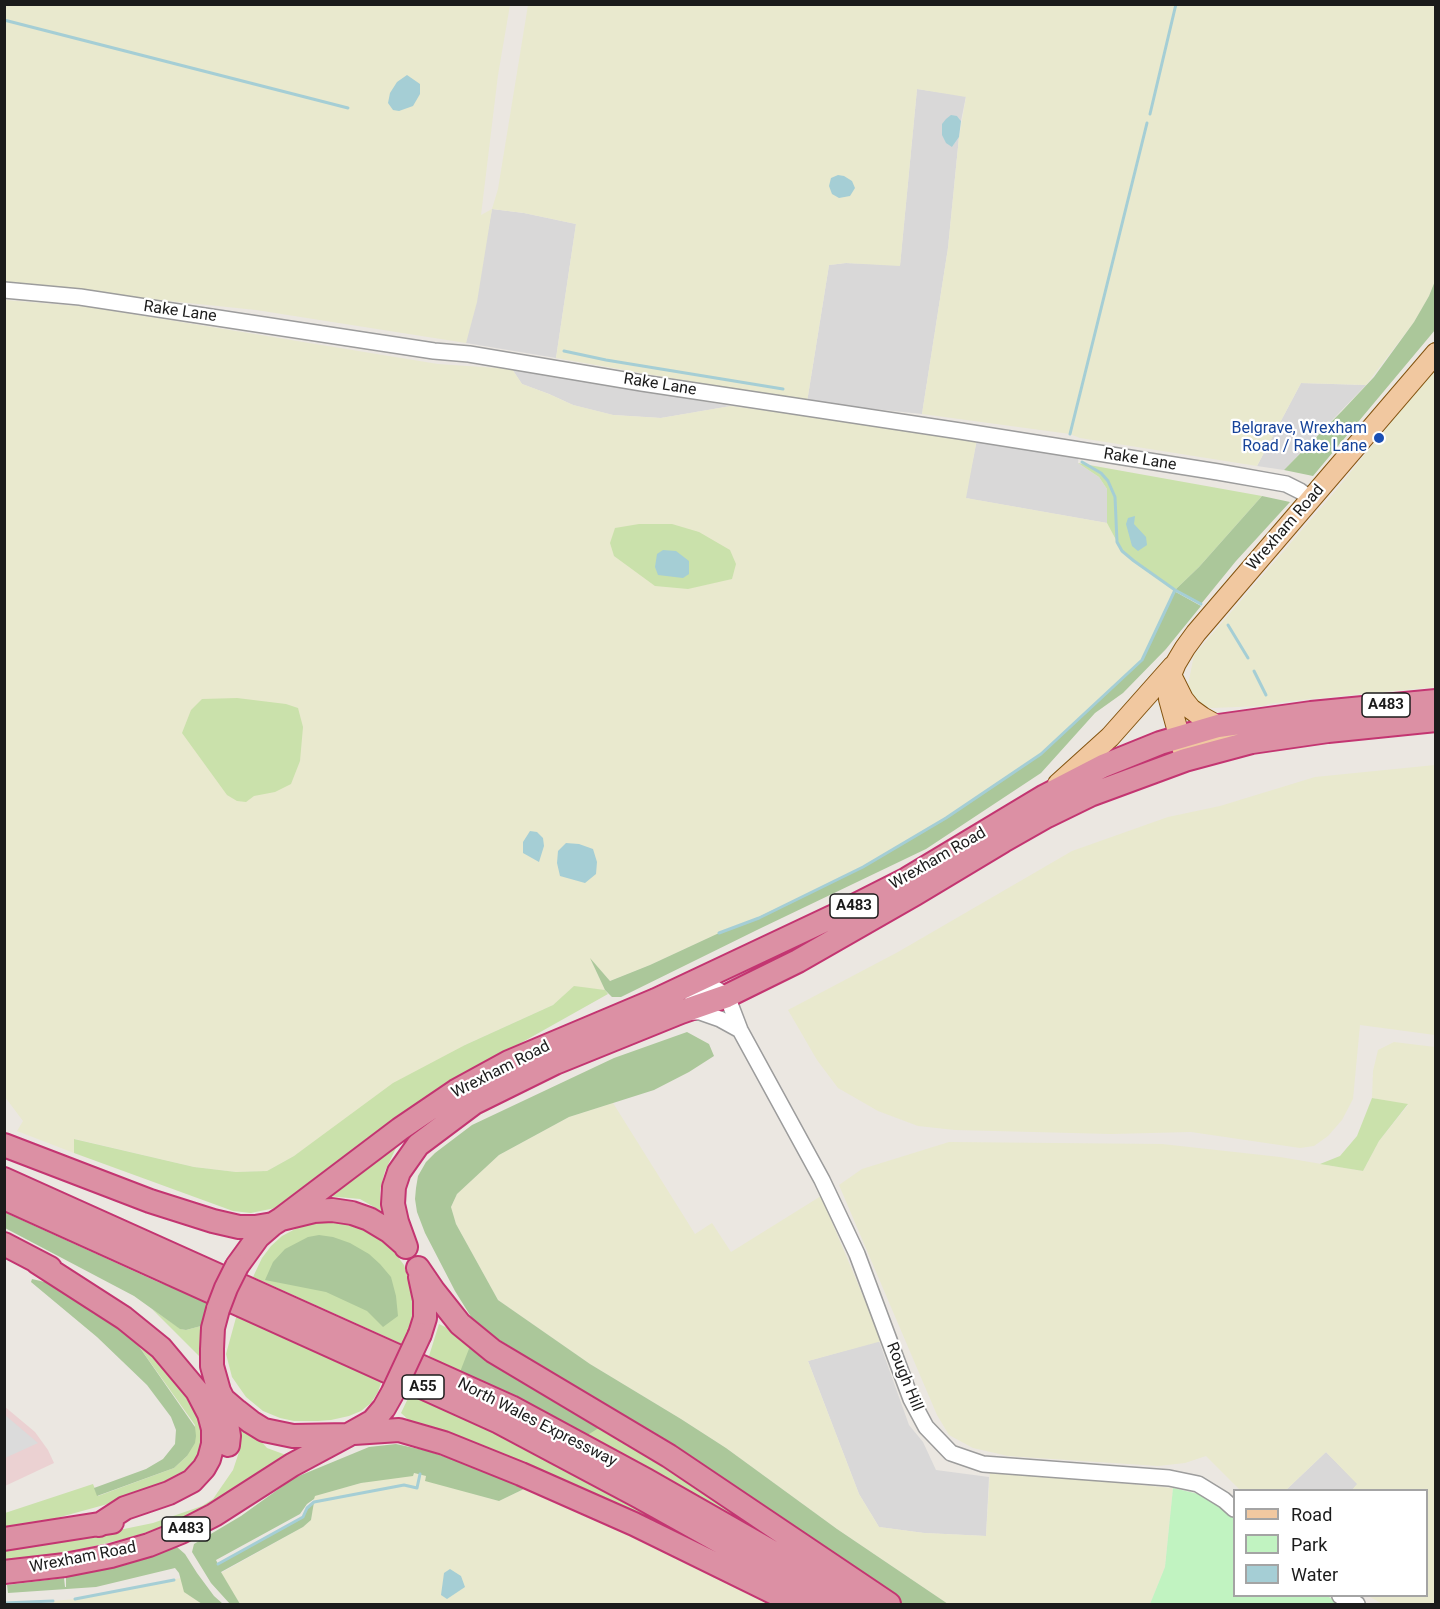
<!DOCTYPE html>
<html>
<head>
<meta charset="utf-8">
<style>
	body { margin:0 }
	#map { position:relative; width:1440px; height:1609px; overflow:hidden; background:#ebe7e1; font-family:Roboto,sans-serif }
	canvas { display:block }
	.frame { position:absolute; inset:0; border:6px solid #1b1b1b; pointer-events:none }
	.legend { position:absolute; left:1233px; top:1489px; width:195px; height:108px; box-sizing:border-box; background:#fff; border:2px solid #a4a4a4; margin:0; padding:8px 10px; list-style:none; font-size:18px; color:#1b1b1b }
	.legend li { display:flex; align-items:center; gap:12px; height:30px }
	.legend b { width:30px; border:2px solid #a4a4a4 }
</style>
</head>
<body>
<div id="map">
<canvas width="1440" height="1609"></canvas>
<div class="frame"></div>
<ul class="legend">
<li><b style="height:8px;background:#f1c8a0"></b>Road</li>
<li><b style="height:16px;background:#c1f3c1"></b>Park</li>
<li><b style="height:16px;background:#a5ced5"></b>Water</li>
</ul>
</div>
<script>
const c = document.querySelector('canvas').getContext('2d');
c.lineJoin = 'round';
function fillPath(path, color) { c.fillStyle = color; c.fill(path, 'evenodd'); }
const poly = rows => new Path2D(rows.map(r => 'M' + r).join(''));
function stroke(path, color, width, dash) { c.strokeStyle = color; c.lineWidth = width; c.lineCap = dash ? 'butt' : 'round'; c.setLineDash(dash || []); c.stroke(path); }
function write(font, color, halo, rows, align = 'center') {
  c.font = font + ' Roboto,sans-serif'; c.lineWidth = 4.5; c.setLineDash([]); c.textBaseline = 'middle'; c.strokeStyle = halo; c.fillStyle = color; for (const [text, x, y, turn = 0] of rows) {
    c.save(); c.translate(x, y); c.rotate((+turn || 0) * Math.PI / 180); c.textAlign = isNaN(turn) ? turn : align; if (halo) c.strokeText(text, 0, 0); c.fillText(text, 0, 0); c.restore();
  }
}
fillPath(poly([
	[917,89,966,96,961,121,957,116,952,147,959,137,948,248,922,414,807,402,829,265,846,263,900,265],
	[492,209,524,213,576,224,556,358,466,343],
	[512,369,731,406,661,418,613,415,573,405,549,394,522,384],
	[1301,383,1366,385,1284,470,1257,466],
	[977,439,1079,454,1078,463,1099,477,1107,489,1107,523,965,498],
	[879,1341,909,1425,923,1442,936,1470,989,1477,986,1536,924,1533,879,1527,859,1494,808,1361],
	[1326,1452,1358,1484,1352,1490,1286,1490]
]), '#d9d8d8');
fillPath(poly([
	[4,1406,35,1432,48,1450,54,1463,5,1486]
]), '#ebd1d2');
fillPath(poly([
	[4,5,510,5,498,75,481,215,492,209,498,189,528,5,1435,5,1435,281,1429,296,1414,322,1366,385,1301,383,1257,466,1080,438,1070,434,922,414,948,248,959,137,966,97,917,89,900,266,846,263,829,265,807,402,556,358,576,224,524,213,492,209,477,302,466,343,256,310,5,284],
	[5,300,89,307,438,364,512,369,522,384,549,394,573,405,613,415,661,418,731,406,977,439,966,498,1107,523,1122,551,1134,561,1175,590,1142,660,1061,736,1041,754,946,818,863,867,759,918,719,933,650,965,610,981,591,960,605,990,574,987,553,1005,465,1045,294,1156,267,1171,236,1172,194,1167,75,1139,74,1153,17,1131,23,1121,5,1097],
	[1435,368,1435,687,1301,700,1269,704,1264,706,1211,708,1193,702,1187,690,1194,655,1332,495],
	[1435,765,1435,1035,1360,1025,1353,1099,1342,1120,1328,1136,1314,1146,1300,1148,1191,1132,1111,1134,955,1130,918,1126,878,1111,838,1088,817,1060,788,1010,898,952,1072,851,1168,817,1220,806,1315,777],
	[1394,1042,1435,1047,1435,1604,1383,1604,1368,1596,1426,1596,1426,1490,1352,1490,1357,1484,1326,1452,1286,1490,1240,1490,1206,1456,1185,1463,1158,1466,1008,1456,973,1448,949,1435,937,1415,839,1185,862,1169,949,1142,1162,1144,1280,1157,1363,1171,1379,1141,1408,1105,1372,1098,1373,1071,1378,1050],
	[613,1103,695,1234,712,1223,731,1252,821,1196,882,1341,808,1361,859,1494,879,1527,924,1533,986,1536,990,1471,1173,1488,1165,1567,1150,1604,948,1604,837,1529,726,1448,681,1419,590,1364,498,1300,456,1224,451,1207,457,1194,499,1155,569,1117],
	[414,1473,426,1476,425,1480,499,1501,526,1488,639,1535,777,1604,240,1604,221,1573,303,1527,311,1520,314,1496,361,1483],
	[181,1578,185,1592,202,1604,52,1604,53,1601,75,1599]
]), '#e9e9ce');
fillPath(poly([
	[1078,463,1262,496,1199,567,1175,590,1134,561,1122,551,1107,523,1107,489,1099,477],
	[639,524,672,524,699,532,730,550,736,564,732,579,688,589,655,586,614,556,610,543,615,528],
	[237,698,286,704,298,708,303,727,300,761,291,784,275,792,254,796,246,802,237,801,227,795,182,733,191,710,202,699],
	[574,986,605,990,608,994,430,1094,280,1207,251,1213,233,1211,74,1153,74,1139,194,1167,236,1172,267,1171,294,1156,393,1083,465,1045,553,1005],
	[1372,1098,1408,1104,1379,1141,1363,1171,1320,1164,1340,1156,1357,1136],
	[431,1116,396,1148,385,1171,380,1190,381,1211,360,1199,327,1196],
	[336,1222,362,1226,379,1238,392,1249,404,1265,411,1286,413,1309,410,1328,402,1344,253,1277,262,1258,271,1246,282,1236,299,1227,317,1223],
	[97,1309,178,1377,208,1433,195,1470,126,1499,31,1525,5,1530,5,1513,93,1484,98,1496,174,1468,187,1456,195,1425,138,1345],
	[152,1309,181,1329,186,1330,201,1326,203,1333,201,1358],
	[237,1314,382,1380,378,1392,371,1403,361,1411,349,1416,331,1420,318,1421,294,1421,280,1418,263,1411,246,1397,232,1377,226,1354],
	[439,1324,466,1337,844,1581,636,1462,429,1356],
	[411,1392,529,1447,793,1593,412,1423,401,1413],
	[241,1430,259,1439,267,1448,286,1455,207,1507,171,1524,132,1537,74,1551,5,1561,4,1550,66,1541,153,1523,202,1506,213,1499,233,1470,239,1452]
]), '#cae1ab');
fillPath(poly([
	[1435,281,1435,330,1313,476,1284,470,1343,410,1374,377,1414,322,1429,296],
	[1262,496,1290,502,1236,561,1201,604,1175,590,1199,567],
	[1174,591,1201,606,1166,649,1123,693,1095,713,1041,773,926,849,759,929,621,997,612,997,605,990,590,958,610,981,650,965,719,933,759,917,863,867,946,818,1041,754,1142,660],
	[687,1032,709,1044,714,1056,689,1072,654,1090,569,1117,499,1155,457,1194,451,1207,456,1224,498,1300,590,1364,681,1419,726,1448,837,1529,948,1604,899,1604,869,1584,854,1566,495,1337,473,1320,455,1291,425,1233,417,1212,415,1199,416,1188,418,1176,426,1162,435,1153,472,1125,614,1058],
	[4,1212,158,1282,187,1293,208,1303,201,1326,186,1330,180,1329,134,1296,5,1228],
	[319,1235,333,1237,350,1243,369,1254,380,1264,391,1277,396,1296,398,1316,383,1327,367,1311,326,1292,265,1280,273,1262,285,1249,308,1237],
	[32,1279,49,1283,97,1309,138,1345,195,1427,196,1436,195,1443,187,1456,174,1468,97,1496,94,1488,146,1469,163,1459,175,1444,176,1430,171,1417,147,1385,97,1337,31,1282],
	[472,1341,605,1424,586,1436,460,1372],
	[396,1444,428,1451,480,1469,526,1488,499,1501,425,1481,426,1476,414,1473,413,1476,361,1483,315,1496,314,1499,307,1504,300,1514,216,1560,218,1564,303,1517,307,1508,314,1502,311,1520,303,1527,221,1572,240,1604,230,1604,211,1583,192,1552,194,1544,241,1516,294,1478,369,1447],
	[177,1547,185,1554,197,1573,214,1596,223,1604,202,1604,184,1592,179,1573,175,1568,96,1587,8,1593,7,1585,64,1578,65,1587,66,1587,66,1577,125,1565]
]), '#abc79a');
fillPath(poly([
	[1173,1488,1207,1496,1234,1516,1234,1596,1327,1596,1341,1604,1150,1604,1165,1567]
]), '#c1f3c1');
fillPath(poly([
	[4,1415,5,1415,38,1443,5,1458]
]), '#dbdbdb');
fillPath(poly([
	[407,75,420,84,420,94,413,106,399,111,393,110,388,103,390,93,397,82],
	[951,115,957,116,961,121,959,137,952,147,946,143,942,135,942,124,946,119],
	[838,175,844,176,852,181,855,188,850,196,839,198,832,194,829,186,831,178],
	[1135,516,1134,524,1146,537,1147,545,1138,551,1132,546,1126,524,1128,518],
	[663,550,676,551,689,561,689,574,683,578,658,575,655,567,657,554],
	[530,831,537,832,543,838,544,846,539,862,523,853,523,842],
	[566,843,579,844,593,849,597,862,596,874,585,883,560,876,557,863,558,851],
	[450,1569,461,1576,465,1587,447,1599,441,1595,444,1573]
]), '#a5ced5');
stroke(poly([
	[4,20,348,108],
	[1150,114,1176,4],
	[564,351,606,360,783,389],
	[1070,434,1147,123],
	[1082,462,1101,473,1108,481,1115,497,1117,542,1122,551,1134,561,1175,590,1201,604],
	[1228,625,1248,658],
	[1254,671,1266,695],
	[719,933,759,918,863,867,946,818,1041,754,1142,660,1175,590],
	[218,1564,303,1517,307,1508,314,1502,404,1485,417,1488,420,1474],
	[75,1599,174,1580],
	[4,1603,53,1601]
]), '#a5ced5', 3);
const minor = poly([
	[4,290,80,297,434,351,469,354,642,383,960,431,1218,472,1286,484,1300,491,1311,499],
	[689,992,706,988,716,989,727,996,740,1030,822,1180,857,1254,911,1399,926,1427,951,1453,983,1464,1169,1478,1198,1484,1224,1500,1234,1509],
	[687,1012,700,1012,720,1019,740,1030],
	[1340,1596,1357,1604]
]);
const major = poly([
	[1172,677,1183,699,1191,709,1202,717,1218,726],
	[1184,747,1204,741,1234,736,1250,736],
	[1183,750,1169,699,1169,687,1171,675,1176,663,1185,648,1196,633,1436,353],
	[1058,784,1110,737,1173,666]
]);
const highway = poly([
	[4,1145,150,1201,213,1221,239,1227,255,1227,273,1224],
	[4,1179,511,1407,646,1480,797,1566,859,1604],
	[4,1198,499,1422,638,1496,783,1577,827,1604],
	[281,1219,400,1129,456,1091,509,1062,656,1000,832,917,907,879,1045,796,1103,766,1160,743,1218,726,1311,713,1436,701],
	[4,1244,50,1268],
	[406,1247,397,1222,393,1204,394,1187,399,1172,418,1145,474,1103,555,1063,681,1012,727,996,798,961,915,894,1003,841,1047,816,1090,795,1185,760,1252,742,1328,731,1436,720],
	[37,1262,124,1318,161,1348,197,1391,209,1414,213,1429,213,1444,209,1459,204,1468,192,1481,169,1493,125,1508,99,1525],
	[237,1266,258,1237,273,1224,281,1219,314,1211,332,1210,352,1213,369,1219,389,1231,405,1245],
	[418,1268,433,1290,460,1324,493,1351,669,1456,889,1604],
	[218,1309,213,1328,212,1349,212,1366,219,1391,223,1399,237,1411,251,1422,264,1430,293,1436,348,1435,373,1421,384,1408,393,1392],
	[420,1334,425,1318,425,1300,420,1277],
	[223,1399,229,1436,228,1445],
	[354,1433,399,1430,444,1443,521,1474,634,1524,797,1604],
	[4,1539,112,1522],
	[4,1572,65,1565,111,1556,149,1545,181,1532,214,1515,292,1465,348,1435]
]);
stroke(minor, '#9c9c9c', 18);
stroke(major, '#83530f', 22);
stroke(highway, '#c33571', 26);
stroke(minor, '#fff', 15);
stroke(major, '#f1c8a0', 20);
stroke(highway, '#dc90a4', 22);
const highwayBridge = poly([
	[218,1309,226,1288,237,1266],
	[393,1392,420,1334]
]);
stroke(highwayBridge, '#c33571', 26, []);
stroke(highwayBridge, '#dc90a4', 22);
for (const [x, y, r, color] of [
	[1379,438,6,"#1a4fb4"]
]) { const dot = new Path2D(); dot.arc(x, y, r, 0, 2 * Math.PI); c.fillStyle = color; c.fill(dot); stroke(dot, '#fff', 2); }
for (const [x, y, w] of [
	[1386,705,48],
	[854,906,48],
	[423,1387,42],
	[186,1529,48]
]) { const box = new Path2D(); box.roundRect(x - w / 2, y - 12, w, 24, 4.5); c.fillStyle = '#fff'; c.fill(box); stroke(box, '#1b1b1b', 1.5); }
write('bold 15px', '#1b1b1b', null, [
	["A483",1386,705],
	["A483",854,906],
	["A55",423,1387],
	["A483",186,1529]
]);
write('16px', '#1b1b1b', '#fff', [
	["Rake Lane",180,312,8],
	["Rake Lane",660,385,9],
	["Rake Lane",1140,460,9],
	["Wrexham Road",1286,528,-49],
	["Wrexham Road",938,859,-30],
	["Wrexham Road",501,1070,-27],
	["Rough Hill",904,1377,68],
	["North Wales Expressway",537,1423,27],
	["Wrexham Road",83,1558,-11]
]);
write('16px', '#164399', '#fff', [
	["Belgrave, Wrexham",1367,429],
	["Road / Rake Lane",1367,447]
], 'right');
</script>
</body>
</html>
